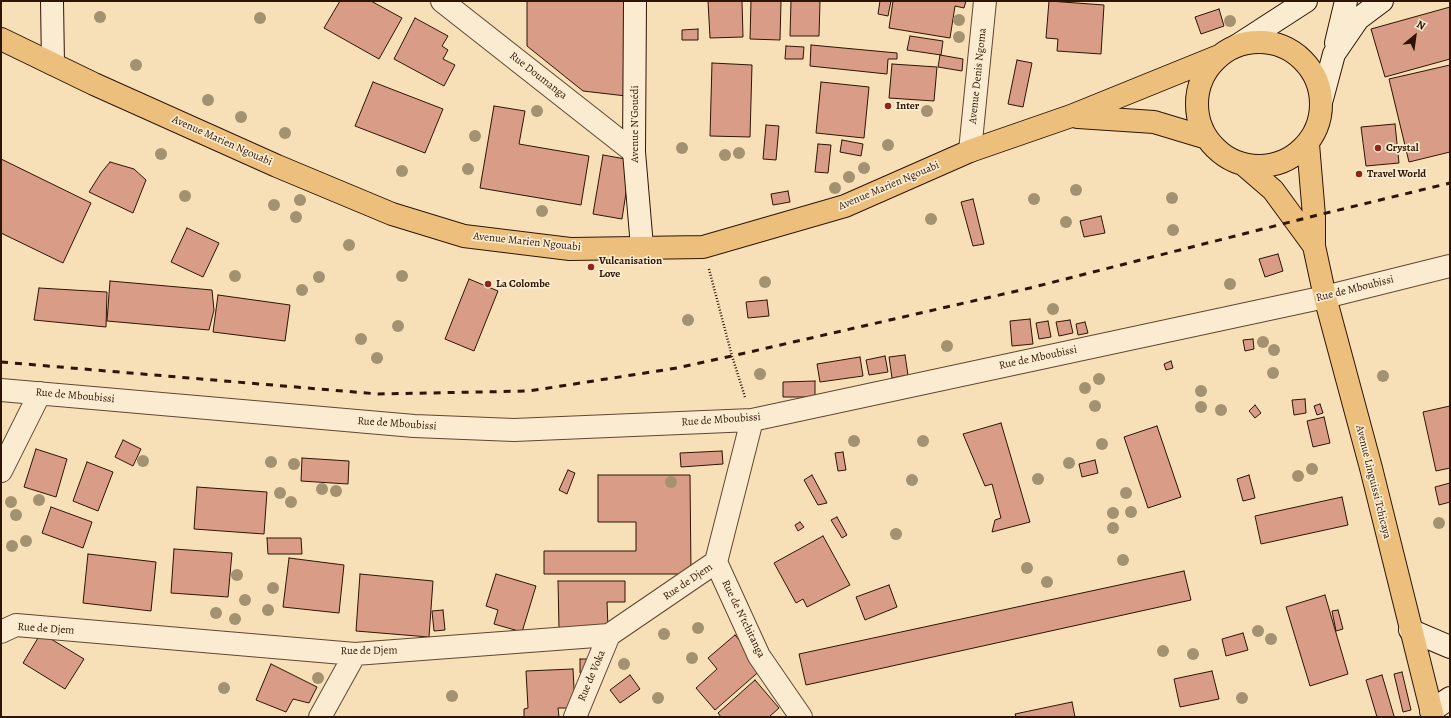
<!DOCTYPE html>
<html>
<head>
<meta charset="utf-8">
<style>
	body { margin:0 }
	#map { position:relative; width:1451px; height:718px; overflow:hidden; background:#f7e0b8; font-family:Alegreya,serif }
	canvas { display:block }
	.frame { position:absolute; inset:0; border:2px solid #2e1402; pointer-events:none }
	.north { position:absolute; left:1395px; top:16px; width:40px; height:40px; -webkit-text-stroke:3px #faebd1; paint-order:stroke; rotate:29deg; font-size:11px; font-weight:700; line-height:16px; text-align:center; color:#2e1402 }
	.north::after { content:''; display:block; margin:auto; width:14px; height:18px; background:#2e1402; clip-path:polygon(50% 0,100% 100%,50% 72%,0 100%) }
</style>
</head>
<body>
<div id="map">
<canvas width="1451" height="718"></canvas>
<div class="frame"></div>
<div class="north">N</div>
</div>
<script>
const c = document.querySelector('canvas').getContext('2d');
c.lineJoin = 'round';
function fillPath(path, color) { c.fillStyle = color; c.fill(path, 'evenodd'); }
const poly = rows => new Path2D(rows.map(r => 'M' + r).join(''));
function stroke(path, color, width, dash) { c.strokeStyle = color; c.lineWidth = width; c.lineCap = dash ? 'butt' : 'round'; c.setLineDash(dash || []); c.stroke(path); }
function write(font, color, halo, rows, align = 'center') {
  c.font = font + ' Alegreya,serif'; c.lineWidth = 3.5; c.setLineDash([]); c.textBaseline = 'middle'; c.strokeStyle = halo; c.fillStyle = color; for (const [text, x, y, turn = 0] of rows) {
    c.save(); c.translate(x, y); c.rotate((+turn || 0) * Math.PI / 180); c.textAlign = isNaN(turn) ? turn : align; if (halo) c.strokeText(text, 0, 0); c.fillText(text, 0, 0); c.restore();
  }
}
const building = poly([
	[340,1,371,1,402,18,379,59,324,28,340,1],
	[527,1,624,1,626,96,583,91,527,46,527,1],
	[708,1,742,1,743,37,710,38,708,1],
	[751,1,781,1,780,40,750,39,751,1],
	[791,1,820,1,819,36,790,36,791,1],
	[880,1,891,1,888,16,878,14,880,1],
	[893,1,966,1,964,8,955,6,950,38,889,28,893,1],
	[1049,1,1104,5,1101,54,1057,51,1058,39,1046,38,1049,1],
	[1450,7,1450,59,1385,77,1371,29,1450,7],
	[1219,9,1224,26,1201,34,1195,17,1219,9],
	[415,18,448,36,442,46,448,50,443,59,455,65,444,86,394,59,415,18],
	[698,29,698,40,682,40,682,30,698,29],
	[910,36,943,41,941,55,907,50,910,36],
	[811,45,897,53,897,59,888,59,887,74,810,66,811,45],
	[786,46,804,47,803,59,785,59,786,46],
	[940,55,963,59,962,71,938,67,940,55],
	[1017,60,1032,63,1023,107,1008,104,1017,60],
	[712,63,752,65,750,137,710,136,712,63],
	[892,64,937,67,934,101,889,98,892,64],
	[1450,65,1450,152,1409,162,1389,79,1450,65],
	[373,82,443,109,425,153,355,126,373,82],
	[821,82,869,87,864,138,816,133,821,82],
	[494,106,525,111,519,144,589,156,581,205,480,188,494,106],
	[1395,124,1399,163,1366,166,1361,127,1395,124],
	[766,125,779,126,776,160,763,159,766,125],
	[842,140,863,144,861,156,840,152,842,140],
	[818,144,831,145,828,173,815,172,818,144],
	[603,155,631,160,622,219,593,214,603,155],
	[1,159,91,203,63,263,1,233,1,159],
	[110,162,134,169,146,180,133,213,89,192,101,173,110,162],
	[788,191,790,202,773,205,771,194,788,191],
	[973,199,984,244,973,246,961,202,973,199],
	[1101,216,1105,233,1084,237,1080,221,1101,216],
	[187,228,219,243,203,277,171,262,187,228],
	[1278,254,1283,271,1265,277,1259,259,1278,254],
	[469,279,498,291,474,351,445,339,469,279],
	[110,281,212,290,214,310,209,330,107,321,110,281],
	[39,288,107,292,106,327,34,320,39,288],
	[218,295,290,305,285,341,213,332,218,295],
	[767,300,769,316,748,318,746,302,767,300],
	[1030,319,1033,344,1012,346,1010,321,1030,319],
	[1070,320,1073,333,1059,336,1056,322,1070,320],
	[1048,321,1051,337,1039,339,1036,323,1048,321],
	[1085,322,1088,333,1078,335,1076,324,1085,322],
	[1253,339,1254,349,1245,351,1243,340,1253,339],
	[905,355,908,375,892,378,889,357,905,355],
	[885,356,888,372,869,375,866,360,885,356],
	[860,357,863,376,820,382,817,364,860,357],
	[1171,361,1173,368,1166,370,1164,364,1171,361],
	[815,381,815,397,783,397,783,382,815,381],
	[1305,399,1306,413,1294,415,1292,400,1305,399],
	[1320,404,1323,413,1317,415,1314,406,1320,404],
	[1255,405,1261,413,1255,418,1249,411,1255,405],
	[1450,406,1450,468,1436,471,1423,412,1450,406],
	[1324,417,1330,443,1313,447,1307,421,1324,417],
	[1001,423,1030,522,992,532,995,520,1001,518,992,484,985,486,963,434,1001,423],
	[1157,426,1181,497,1148,508,1124,437,1157,426],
	[123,440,141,449,133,466,115,457,123,440],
	[36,449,67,459,56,497,24,487,36,449],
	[722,451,723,464,681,467,680,453,722,451],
	[843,452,846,470,838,471,835,453,843,452],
	[302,458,349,461,348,484,301,481,302,458],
	[1095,460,1098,473,1082,477,1079,464,1095,460],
	[87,462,113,472,98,511,73,501,87,462],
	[568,470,575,473,567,494,559,490,568,470],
	[598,475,690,475,691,574,544,574,544,551,636,551,636,522,598,522,598,475],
	[812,475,827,503,818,505,804,480,812,475],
	[1249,475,1255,498,1243,501,1237,479,1249,475],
	[1450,483,1450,502,1439,505,1435,487,1450,483],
	[197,487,267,492,264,534,194,529,197,487],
	[1342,497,1348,525,1261,544,1255,516,1342,497],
	[51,507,92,522,83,548,42,533,51,507],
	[837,517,847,535,842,538,831,520,837,517],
	[800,522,804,527,798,531,795,525,800,522],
	[823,536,850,585,807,607,803,599,796,603,774,563,823,536],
	[267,538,301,538,302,554,268,554,267,538],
	[174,549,232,553,228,597,171,593,174,549],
	[88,554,156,562,151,611,83,603,88,554],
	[289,558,344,565,339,613,283,607,289,558],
	[1184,571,1191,600,806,685,799,654,1184,571],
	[360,574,433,581,429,637,356,631,360,574],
	[496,574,536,586,522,632,494,624,498,610,486,606,496,574],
	[558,581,625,581,625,602,607,602,608,628,559,628,558,581],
	[889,585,897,607,865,620,856,597,889,585],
	[1325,595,1348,674,1310,686,1286,607,1325,595],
	[443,610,445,630,434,631,432,611,443,610],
	[1338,610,1343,629,1336,631,1332,611,1338,610],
	[41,633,84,659,65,689,23,663,41,633],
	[1243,633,1248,650,1226,656,1222,639,1243,633],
	[735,635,763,668,715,710,696,688,717,669,708,658,735,635],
	[580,659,592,659,592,674,580,673,580,659],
	[271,664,317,687,309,703,293,699,286,712,256,700,271,664],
	[573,669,575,708,558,708,559,717,524,717,524,709,528,708,526,671,573,669],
	[1212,671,1219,699,1180,707,1174,679,1212,671],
	[1402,672,1411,710,1403,712,1394,674,1402,672],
	[630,675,640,689,620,703,610,690,630,675],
	[1382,675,1394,716,1392,717,1377,717,1366,680,1382,675],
	[755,680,779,708,769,717,721,717,718,713,755,680],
	[1072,702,1075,717,1016,717,1015,714,1072,702]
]);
fillPath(building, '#d99c86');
stroke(building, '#2e1402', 1);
const street = poly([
	[442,1,634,152],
	[970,151,985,1],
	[1,390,414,426,514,430,752,420,1325,297,1450,266],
	[752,420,716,562,759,656,801,717],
	[1,471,40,393],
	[1,632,16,625,355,654,609,635,716,562],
	[320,717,355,654],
	[575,717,609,635]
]);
const secondary = poly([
	[52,1,53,64],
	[635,1,634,152,642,247],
	[1336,43,1346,1],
	[1238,45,1306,1],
	[1322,99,1334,54,1358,19,1382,1],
	[1410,630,1450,647],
	[1431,711,1450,698]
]);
const primary = poly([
	[1,39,94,84,277,166,392,214,464,236,570,249,703,247,845,206,970,151,1071,116,1219,56],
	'1197 104a62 62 0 1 1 124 0a62 62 0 1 1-124 0Z',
	[1078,117,1154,122,1207,138],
	[1308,144,1314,216,1314,246,1325,297,1371,468,1433,717],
	[1244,165,1273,190,1314,246]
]);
stroke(street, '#604730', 24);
stroke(secondary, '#2e1402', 24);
stroke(primary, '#2e1402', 24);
stroke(poly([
	[709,269,732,356,745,397]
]), '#2e1402', 2.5, [1, 2]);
stroke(street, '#faebd1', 22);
stroke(secondary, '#faebd1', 22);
stroke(primary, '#ecc07c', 22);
stroke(poly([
	[1,362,378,394,529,391,677,368,732,356,1030,288,1314,216,1450,183]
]), '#2e1402', 3, [7, 7]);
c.fillStyle = '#a4916f';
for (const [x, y] of [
	[100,17],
	[260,18],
	[959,20],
	[1230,21],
	[959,37],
	[136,65],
	[208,100],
	[537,111],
	[927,111],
	[241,117],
	[285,133],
	[475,136],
	[888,145],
	[682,148],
	[739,153],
	[161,154],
	[725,155],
	[864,168],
	[468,169],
	[402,171],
	[849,177],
	[835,188],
	[1076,190],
	[185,196],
	[1172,198],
	[1034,199],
	[300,200],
	[274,205],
	[542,211],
	[296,217],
	[931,219],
	[1066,222],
	[1173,230],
	[349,245],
	[235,276],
	[402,276],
	[319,277],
	[765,282],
	[1230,284],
	[302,290],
	[1053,309],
	[688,320],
	[398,326],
	[361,339],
	[1263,342],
	[947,346],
	[1274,350],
	[377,358],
	[1273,373],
	[760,374],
	[1383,376],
	[1099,379],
	[1085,388],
	[1201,391],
	[1095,406],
	[1201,407],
	[1221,410],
	[854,441],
	[923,441],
	[1102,444],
	[143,461],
	[271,462],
	[1069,463],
	[294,464],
	[1312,469],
	[1298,476],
	[1038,479],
	[912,480],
	[671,482],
	[322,489],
	[336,491],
	[280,493],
	[1126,493],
	[39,500],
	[11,502],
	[291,502],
	[1131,512],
	[1113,513],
	[16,515],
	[1439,523],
	[1113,528],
	[896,534],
	[26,541],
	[12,546],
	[1123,560],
	[1027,568],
	[237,575],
	[1047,582],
	[273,588],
	[245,600],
	[268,610],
	[216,613],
	[235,619],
	[698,628],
	[1258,631],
	[664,634],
	[1271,639],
	[1163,651],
	[1193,654],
	[692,658],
	[624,664],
	[318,678],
	[224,688],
	[452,696],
	[658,698],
	[1242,698]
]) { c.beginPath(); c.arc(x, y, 6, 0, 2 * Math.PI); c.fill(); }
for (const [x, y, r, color] of [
	[888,106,4,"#8f2418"],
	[1378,148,4,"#8f2418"],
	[1359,174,4,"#8f2418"],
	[591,267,4,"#8f2418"],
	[488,284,4,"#8f2418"]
]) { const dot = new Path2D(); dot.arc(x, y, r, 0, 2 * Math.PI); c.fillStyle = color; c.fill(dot); stroke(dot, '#faebd1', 1.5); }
write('11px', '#2e1402', '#faebd1', [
	["Rue Doumanga",538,76,38],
	["Avenue Denis Ngoma",978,76,-84],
	["Avenue N'Gouédi",635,124,-90],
	["Avenue Marien Ngouabi",222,141,24],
	["Avenue Marien Ngouabi",889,186,-23],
	["Avenue Marien Ngouabi",527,242,6],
	["Rue de Mboubissi",1355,289,-14],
	["Rue de Mboubissi",1038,358,-12],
	["Rue de Mboubissi",75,396,5],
	["Rue de Mboubissi",721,420,-4],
	["Rue de Mboubissi",397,424,4],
	["Avenue Linguissi Tchicaya",1373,482,76],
	["Rue de Djem",688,582,-34],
	["Rue de N'tchitanga",743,619,64],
	["Rue de Djem",46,629,4],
	["Rue de Djem",369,651,-1],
	["Rue de Voka",592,676,-67]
]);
write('bold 11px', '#2e1402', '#faebd1', [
	["Inter",896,106],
	["Crystal",1386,148],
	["Travel World",1367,174],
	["Vulcanisation",599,261],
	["Love",599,274],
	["La Colombe",496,284]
], 'left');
</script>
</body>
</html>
